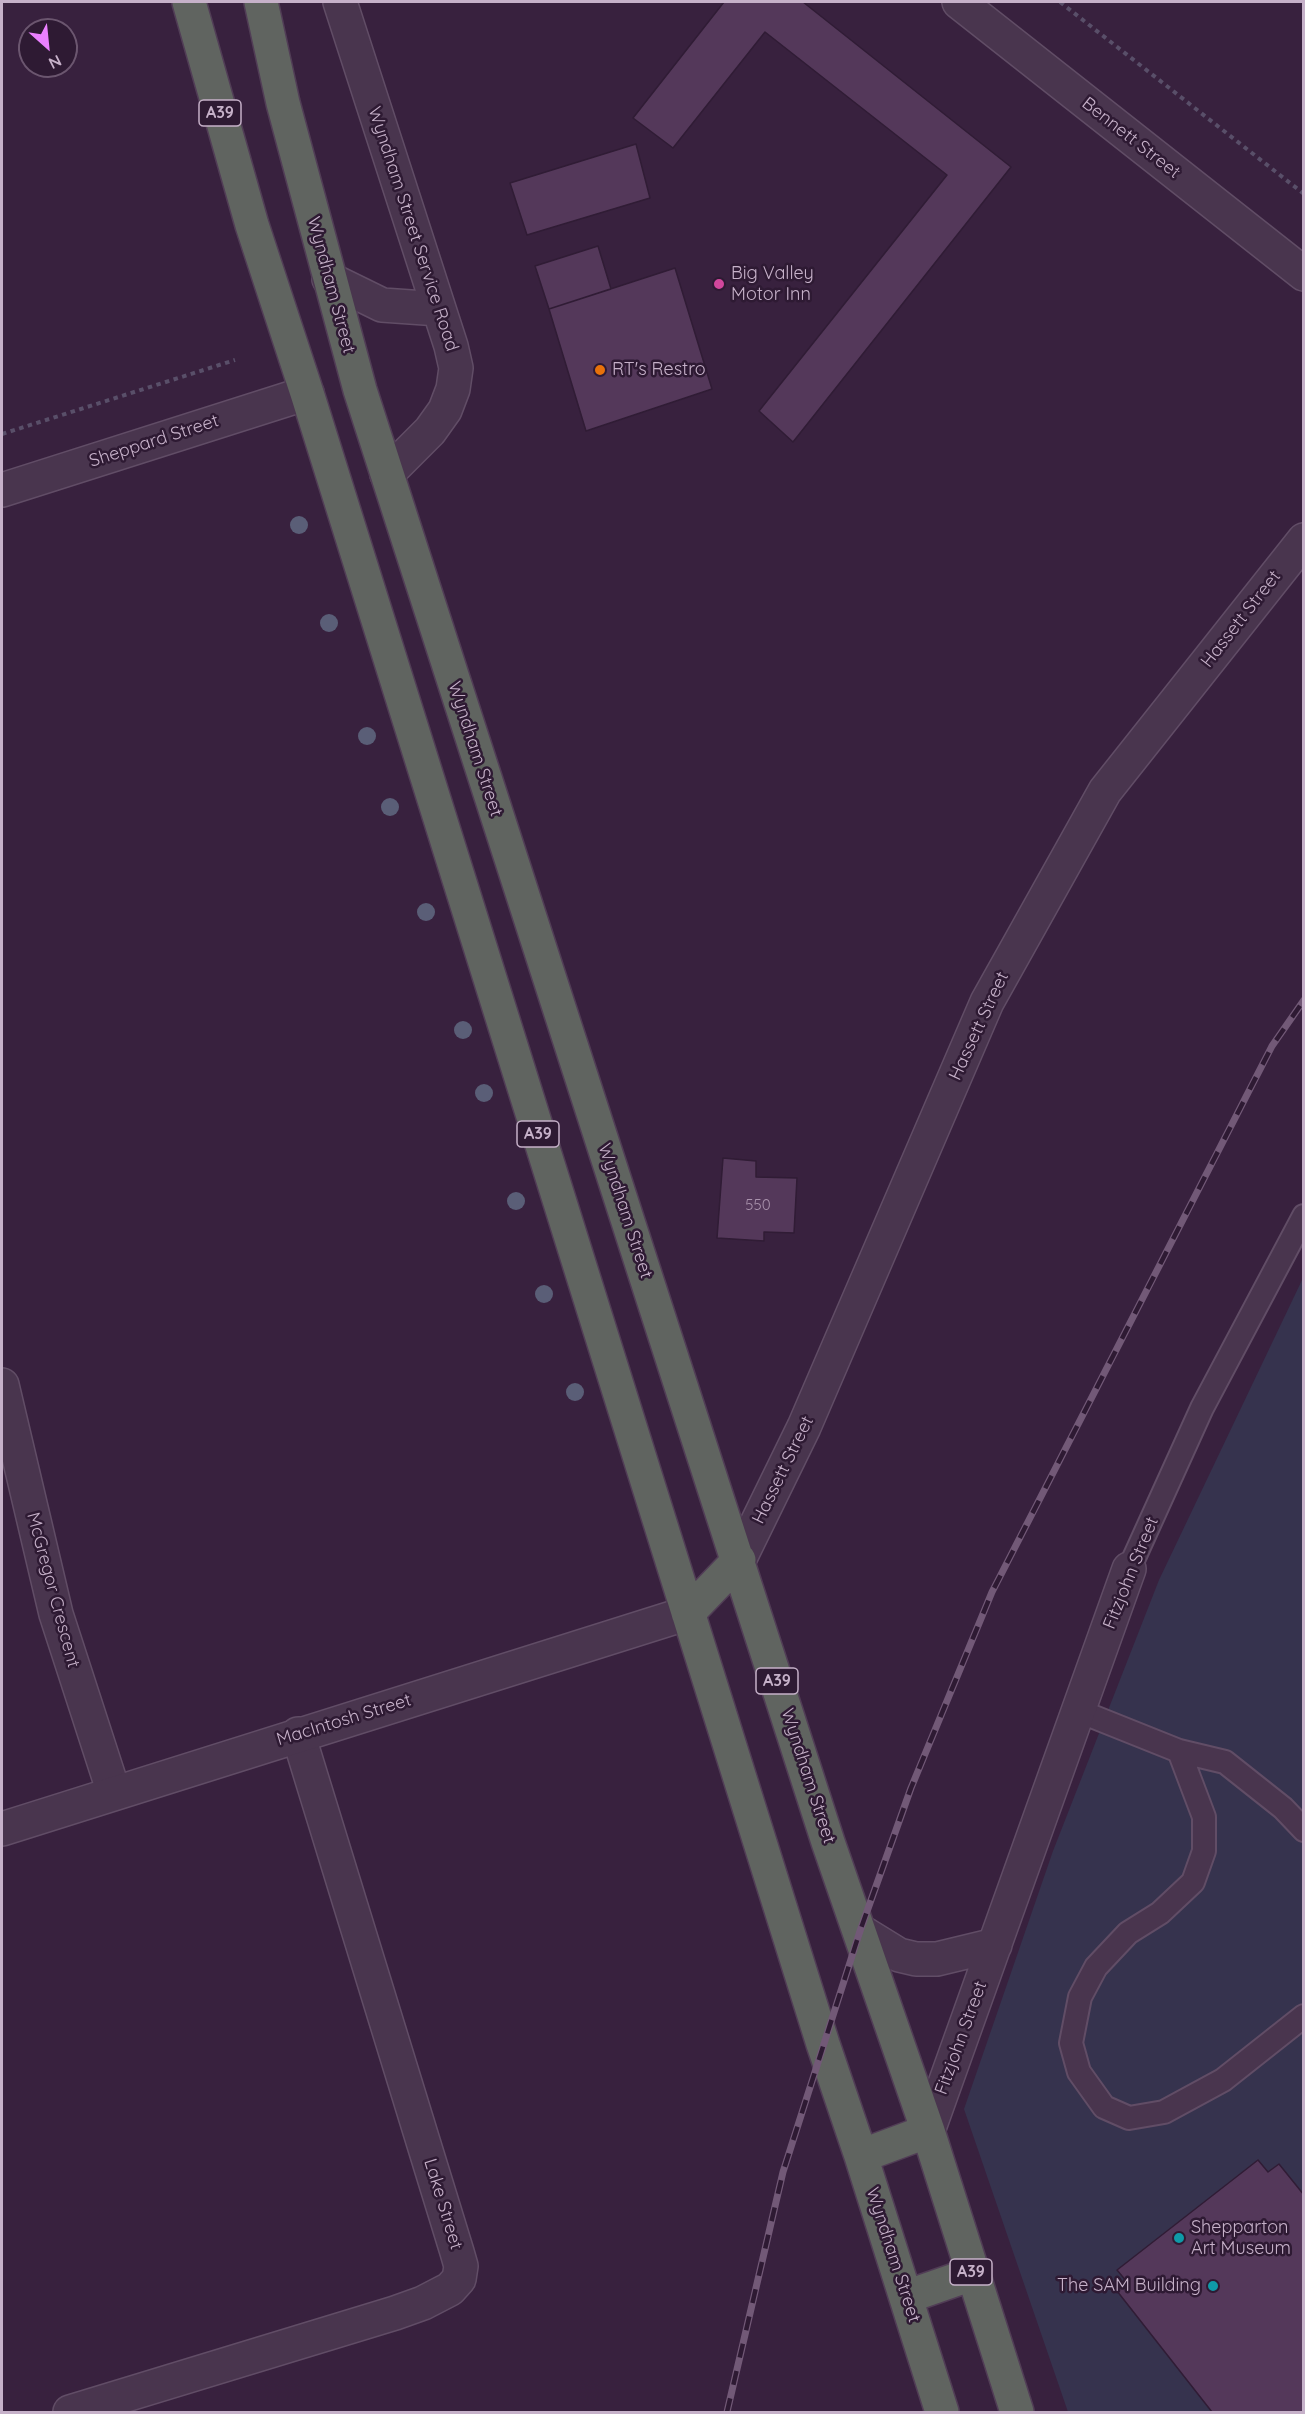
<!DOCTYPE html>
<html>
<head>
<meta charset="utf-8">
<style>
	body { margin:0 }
	#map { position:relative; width:1305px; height:2414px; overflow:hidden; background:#38213e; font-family:Quicksand,sans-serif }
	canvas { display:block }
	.frame { position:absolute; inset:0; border:3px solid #c6b1c9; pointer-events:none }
	.north { position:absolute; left:18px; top:18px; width:60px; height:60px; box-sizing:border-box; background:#2e1a33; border:2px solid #6b566f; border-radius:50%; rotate:153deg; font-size:16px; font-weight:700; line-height:24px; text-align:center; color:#c6b1c9 }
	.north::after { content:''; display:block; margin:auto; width:21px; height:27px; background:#eb80ff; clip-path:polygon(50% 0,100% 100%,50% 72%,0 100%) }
</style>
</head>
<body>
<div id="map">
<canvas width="1305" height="2414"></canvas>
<div class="frame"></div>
<div class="north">N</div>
</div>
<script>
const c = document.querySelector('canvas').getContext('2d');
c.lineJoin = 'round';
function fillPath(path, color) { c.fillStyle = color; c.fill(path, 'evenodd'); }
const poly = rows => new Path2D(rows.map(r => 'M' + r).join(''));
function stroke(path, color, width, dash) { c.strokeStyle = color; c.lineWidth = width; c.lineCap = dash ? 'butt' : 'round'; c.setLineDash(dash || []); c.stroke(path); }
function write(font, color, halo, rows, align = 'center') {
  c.font = font + ' Quicksand,sans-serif'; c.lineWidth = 5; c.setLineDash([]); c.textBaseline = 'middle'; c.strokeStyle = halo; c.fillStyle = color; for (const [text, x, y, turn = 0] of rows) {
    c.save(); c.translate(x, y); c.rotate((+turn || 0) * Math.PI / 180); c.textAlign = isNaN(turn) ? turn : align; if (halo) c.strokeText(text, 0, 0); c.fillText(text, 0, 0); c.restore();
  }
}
fillPath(poly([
	[1303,1278,1303,2412,1068,2412,964,2109,1053,1851,1159,1580]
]), '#36334e');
const building = poly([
	[724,2,803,2,1011,167,793,442,759,411,947,175,765,32,673,148,633,118,724,2],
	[636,144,650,198,527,235,510,183,636,144],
	[598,246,611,289,549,309,535,266,598,246],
	[675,268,712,389,586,431,549,309,675,268],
	[723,1158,756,1161,756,1177,797,1178,794,1233,764,1232,764,1241,717,1238,723,1158],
	[1258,2160,1268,2172,1279,2164,1304,2195,1304,2412,1212,2412,1117,2291,1127,2282,1117,2270,1258,2160]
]);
fillPath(building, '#54385a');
stroke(building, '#301c35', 1.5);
const service = poly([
	[1129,1569,1202,1408,1304,1216],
	[1079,1711,1179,1751,1225,1762,1283,1808,1304,1830],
	[1179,1751,1204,1817,1204,1851,1193,1882,1160,1913,1128,1933,1096,1967,1080,1997,1071,2043,1079,2072,1104,2107,1129,2118,1164,2112,1223,2080,1304,2016]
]);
const minor = poly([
	[340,2,451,346,456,368,453,389,445,410,430,431,387,474],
	[959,2,1304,274],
	[329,279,382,305,439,309],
	[2,490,307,393],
	[2,1385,56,1614,114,1793],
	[739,1560,804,1427,987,1002,1105,791,1304,540],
	[860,1931,899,1955,916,1959,937,1959,995,1945],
	[928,2131,1129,1569],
	[70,2412,395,2313,423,2303,450,2289,459,2279,461,2266,457,2252,298,1734]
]);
const tertiary = poly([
	[2,1829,688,1613]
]);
const trunk = poly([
	[189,2,252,225,307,393,823,2044,861,2156,942,2412],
	[261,2,283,103,360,390,828,1842,928,2131,1017,2412],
	[688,1613,739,1560],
	[861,2156,928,2131],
	[906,2297,972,2274]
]);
stroke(service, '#614d66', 26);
stroke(minor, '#614d66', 36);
stroke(tertiary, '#614d66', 36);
stroke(trunk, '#513d56', 36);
stroke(poly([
	[1060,2,1304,194],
	[2,434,235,360]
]), '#594f69', 4, [4.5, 4.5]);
stroke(service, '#49354e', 22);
stroke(minor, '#49354e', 33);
stroke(tertiary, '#49354e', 33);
stroke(trunk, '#606460', 33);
const rail = poly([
	[727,2412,783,2172,860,1931,911,1788,992,1592,1272,1046,1304,1000]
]);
stroke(rail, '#725977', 7);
stroke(rail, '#2e1a33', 4.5, [14]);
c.fillStyle = '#5a5e77';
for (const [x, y] of [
	[299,525],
	[329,623],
	[367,736],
	[390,807],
	[426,912],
	[463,1030],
	[484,1093],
	[516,1201],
	[544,1294],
	[575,1392]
]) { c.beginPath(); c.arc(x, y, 9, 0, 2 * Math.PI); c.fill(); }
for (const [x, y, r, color] of [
	[719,284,6,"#d1479c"],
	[600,370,6,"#e8710a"],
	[1179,2238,6,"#0f9aa8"],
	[1213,2286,6,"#0f9aa8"]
]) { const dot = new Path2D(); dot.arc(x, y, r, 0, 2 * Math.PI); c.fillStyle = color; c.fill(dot); stroke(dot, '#2e1a33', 2); }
write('15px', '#aa93ad', null, [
	["550",758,1205]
]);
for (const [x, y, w] of [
	[220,113,42],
	[538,1134,42],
	[777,1681,42],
	[971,2272,42]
]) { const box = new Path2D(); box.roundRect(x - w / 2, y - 13, w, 26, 4.5); c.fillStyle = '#2e1a33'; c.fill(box); stroke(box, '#c6b1c9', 1.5); }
write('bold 16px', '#c6b1c9', null, [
	["A39",220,113],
	["A39",538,1134],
	["A39",777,1681],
	["A39",971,2272]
]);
write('18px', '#c6b1c9', '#2e1a33', [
	["Bennett Street",1131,138,38],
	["Wyndham Street Service Road",413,229,72],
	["Wyndham Street",331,285,75],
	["Sheppard Street",154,441,-18],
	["Hassett Street",1241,619,-52],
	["Wyndham Street",475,749,72],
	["Hassett Street",979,1026,-65],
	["Wyndham Street",625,1211,72],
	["Hassett Street",783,1470,-64],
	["Fitzjohn Street",1131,1573,-68],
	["McGregor Crescent",53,1590,75],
	["MacIntosh Street",344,1720,-17],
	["Wyndham Street",808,1776,72],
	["Fitzjohn Street",961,2038,-70],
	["Lake Street",443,2204,73],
	["Wyndham Street",893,2255,72]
]);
write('18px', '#c6b1c9', '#2e1a33', [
	["Big Valley",731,274],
	["Motor Inn",731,295],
	["RT's Restro",612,370],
	["Shepparton",1191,2228],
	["Art Museum",1191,2249],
	["The SAM Building",1201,2286,"right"]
], 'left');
</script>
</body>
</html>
